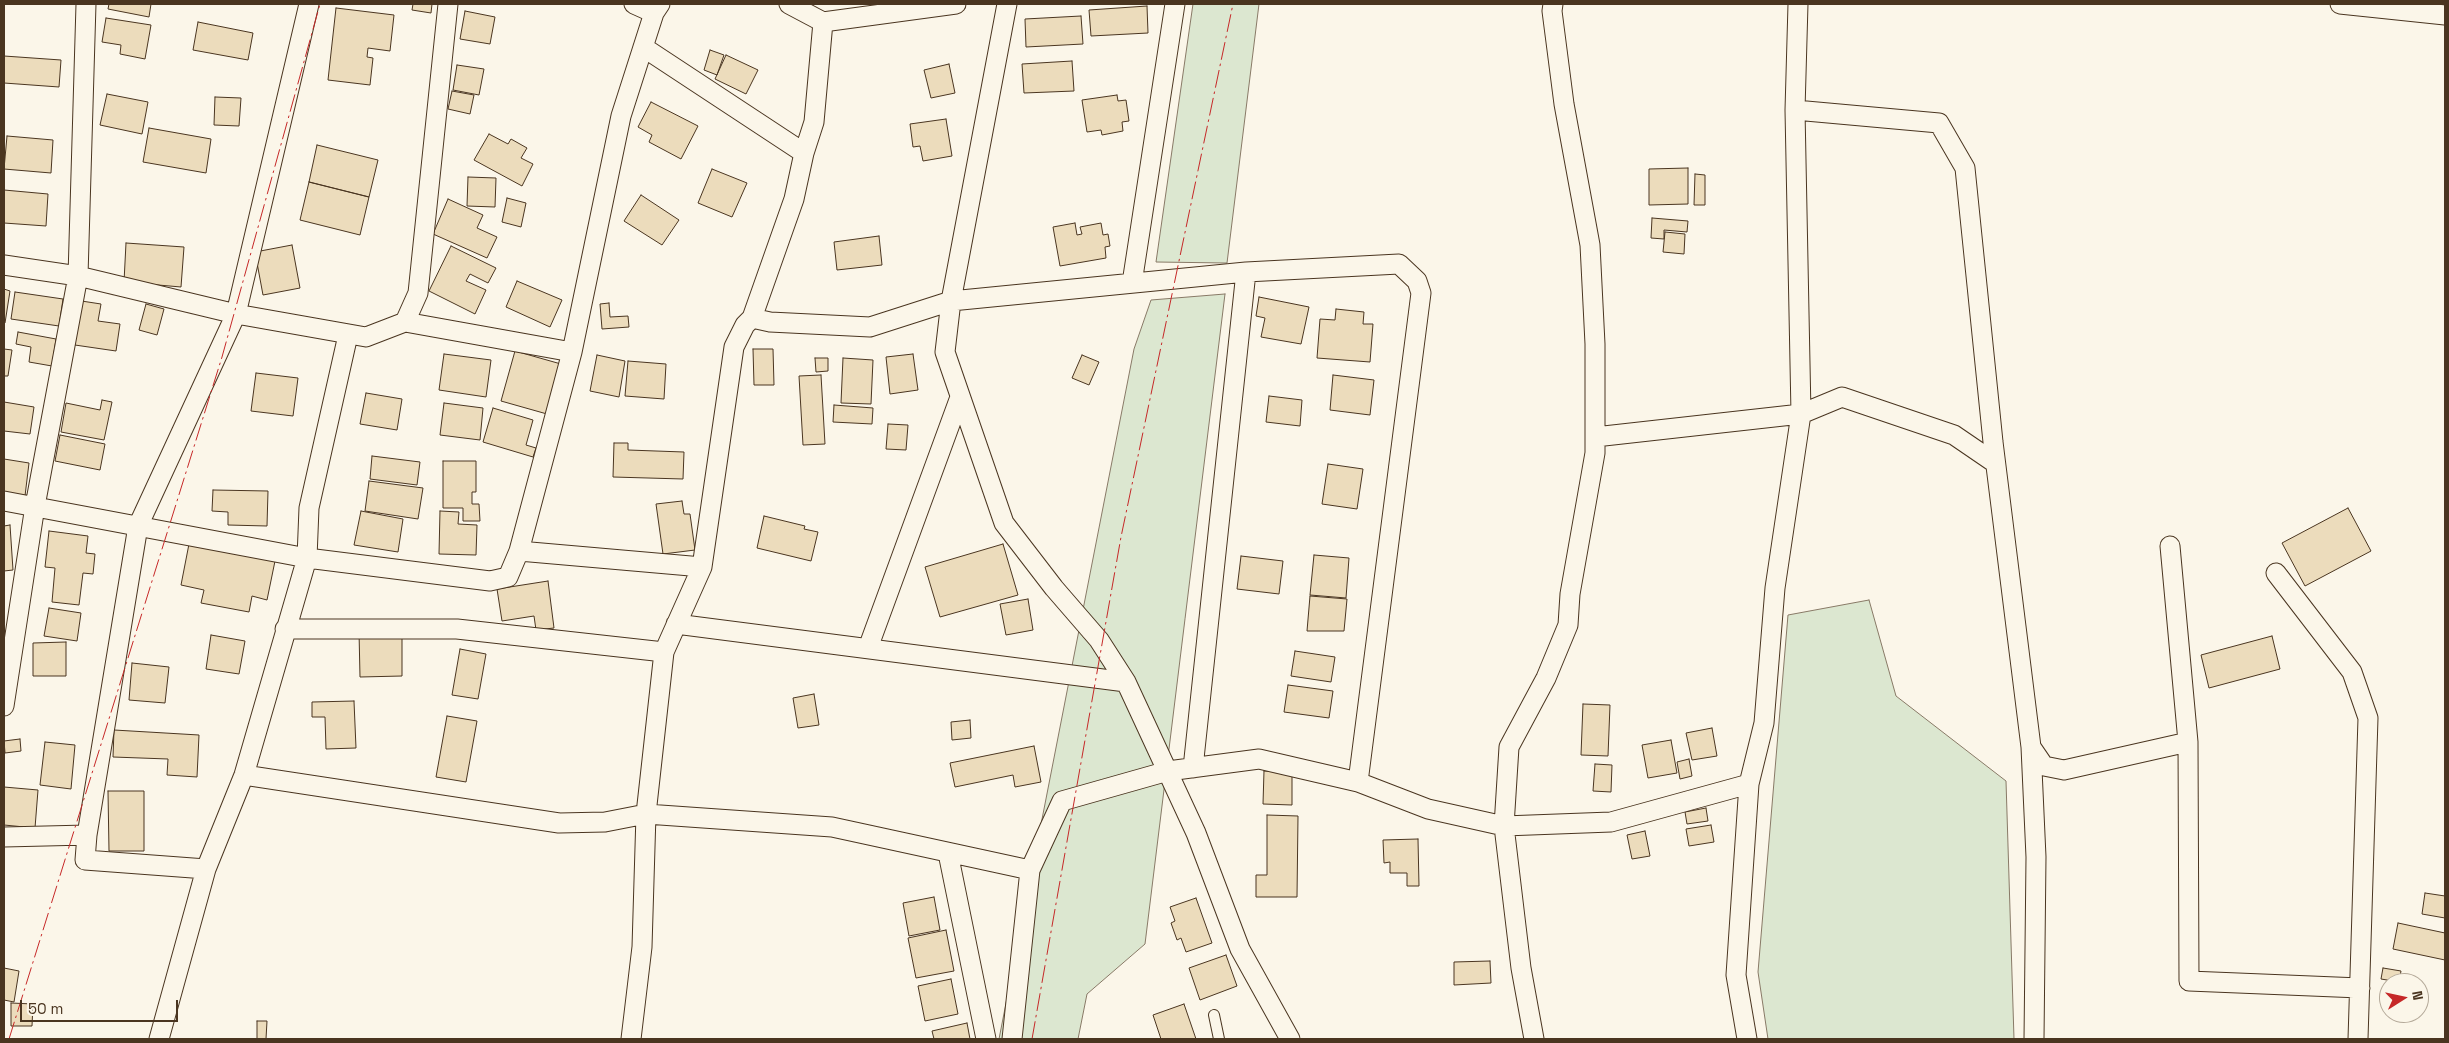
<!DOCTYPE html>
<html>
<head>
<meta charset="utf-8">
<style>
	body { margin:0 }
	#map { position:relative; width:2449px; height:1043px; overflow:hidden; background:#fbf6e9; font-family:"Space Grotesk",sans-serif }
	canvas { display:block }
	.frame { position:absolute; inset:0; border:5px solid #4a3520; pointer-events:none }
	.north { position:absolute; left:2379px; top:973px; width:50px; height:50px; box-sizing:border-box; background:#fbf6e9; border:1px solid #b4a999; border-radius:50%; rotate:80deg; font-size:14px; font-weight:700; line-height:20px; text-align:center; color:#4a3520 }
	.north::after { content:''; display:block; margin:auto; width:18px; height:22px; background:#c62828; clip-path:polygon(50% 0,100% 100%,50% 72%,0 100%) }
	.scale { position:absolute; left:20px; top:1000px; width:158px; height:22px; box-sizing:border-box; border:2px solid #4a3520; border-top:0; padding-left:6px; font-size:15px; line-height:18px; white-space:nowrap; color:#4a3520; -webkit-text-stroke:4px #fbf6e9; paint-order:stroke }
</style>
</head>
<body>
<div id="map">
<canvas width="2449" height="1043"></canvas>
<div class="frame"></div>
<div class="north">N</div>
<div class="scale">50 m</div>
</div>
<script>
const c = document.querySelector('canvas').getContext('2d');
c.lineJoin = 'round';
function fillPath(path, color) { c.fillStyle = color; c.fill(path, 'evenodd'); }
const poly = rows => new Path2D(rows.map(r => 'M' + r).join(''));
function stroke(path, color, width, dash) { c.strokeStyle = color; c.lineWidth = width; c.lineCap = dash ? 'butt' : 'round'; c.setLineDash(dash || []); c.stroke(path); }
const green = poly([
	[1193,4,1259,4,1227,263,1156,262,1193,4],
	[1225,294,1145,944,1087,994,1078,1039,999,1039,1134,349,1151,300,1225,294],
	[1869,600,1896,696,2006,781,2014,1039,1768,1039,1758,972,1788,615,1869,600]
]);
fillPath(green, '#dce7d0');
stroke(green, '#887966', 1);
const building = poly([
	[109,4,151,4,149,17,108,9,109,4],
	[413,4,432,4,431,13,412,10,413,4],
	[1147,6,1148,33,1091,36,1089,10,1147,6],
	[336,8,394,15,390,51,368,48,367,57,373,58,370,85,328,80,336,8],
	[465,11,495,17,490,44,460,39,465,11],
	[1081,16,1083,44,1026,47,1025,19,1081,16],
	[106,18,151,25,145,59,120,54,121,45,102,42,106,18],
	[198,22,253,33,248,60,193,50,198,22],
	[710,50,724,55,717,75,704,70,710,50],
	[726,55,758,70,746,94,715,79,726,55],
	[4,56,61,60,59,87,4,83,4,56],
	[1072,61,1074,91,1024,93,1022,64,1072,61],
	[949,64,955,93,931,98,924,70,949,64],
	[457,65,484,69,479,95,453,90,457,65],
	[452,91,474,95,470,114,448,109,452,91],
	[107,94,148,102,142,134,100,125,107,94],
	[1117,95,1118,101,1126,100,1129,121,1122,122,1123,131,1102,135,1101,130,1087,132,1082,100,1117,95],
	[215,97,241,98,239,126,214,125,215,97],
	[651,102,698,126,681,159,649,142,652,135,638,127,651,102],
	[946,119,952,156,923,161,920,146,913,147,910,124,946,119],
	[149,128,211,139,206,173,143,162,149,128],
	[489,134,508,144,511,139,527,148,521,158,533,164,522,186,474,160,489,134],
	[7,136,53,140,51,173,4,169,7,136],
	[317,145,378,160,369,197,309,182,317,145],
	[1688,168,1688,204,1649,205,1649,169,1688,168],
	[712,169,747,183,732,217,698,203,712,169],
	[1695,174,1705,175,1705,205,1694,205,1695,174],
	[468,177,496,178,495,207,467,206,468,177],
	[309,182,369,197,360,235,300,220,309,182],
	[4,190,48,194,46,226,4,223,4,190],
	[641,195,679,220,662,245,624,221,641,195],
	[507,198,526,203,521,227,502,222,507,198],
	[448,199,483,215,477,228,497,237,487,258,433,234,448,199],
	[1652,218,1688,221,1687,232,1664,230,1664,239,1651,238,1652,218],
	[1075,223,1077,235,1082,234,1080,227,1101,223,1103,235,1108,234,1110,246,1105,247,1106,258,1060,266,1053,227,1075,223],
	[1665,232,1685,234,1684,254,1663,252,1665,232],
	[879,236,882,265,837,270,834,242,879,236],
	[126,243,184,247,181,287,124,282,126,243],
	[292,245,300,288,263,295,255,252,292,245],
	[451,246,496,268,488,283,470,274,466,281,486,290,475,314,429,291,451,246],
	[517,281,562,300,550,327,506,307,517,281],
	[4,289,10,291,5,323,4,322,4,289],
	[15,292,63,299,59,326,11,319,15,292],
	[1259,297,1309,307,1301,344,1261,337,1265,318,1256,316,1259,297],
	[75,300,101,304,98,321,120,324,116,351,68,344,75,300],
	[609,303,610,317,628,316,629,327,602,329,600,304,609,303],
	[146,304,164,309,157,335,139,330,146,304],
	[1336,309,1364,312,1363,324,1373,324,1370,362,1317,358,1320,319,1335,320,1336,309],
	[18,332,56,339,52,366,29,362,31,347,16,344,18,332],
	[4,349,12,350,8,376,4,376,4,349],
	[753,349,773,349,774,385,754,385,753,349],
	[515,351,561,364,547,414,501,401,515,351],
	[444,354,491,360,486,397,439,390,444,354],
	[913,354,918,390,890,394,886,357,913,354],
	[597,355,625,361,619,397,590,391,597,355],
	[1082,355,1099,362,1089,385,1072,378,1082,355],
	[815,358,828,358,828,371,816,372,815,358],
	[843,358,873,360,871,404,841,403,843,358],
	[628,361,666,364,664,399,625,396,628,361],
	[256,373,298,378,293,416,251,411,256,373],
	[821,375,825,444,803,445,799,376,821,375],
	[1333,375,1374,380,1370,415,1330,410,1333,375],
	[366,393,402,399,397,430,360,424,366,393],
	[1269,396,1302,400,1300,426,1266,422,1269,396],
	[102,400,112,402,104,440,61,432,66,403,100,410,102,400],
	[4,402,34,407,30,434,4,431,4,402],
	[444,403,483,408,480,440,440,435,444,403],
	[834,405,873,408,872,424,833,422,834,405],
	[493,408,533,420,526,445,536,448,533,457,483,442,493,408],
	[888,424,908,425,906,450,886,449,888,424],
	[60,435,105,444,100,470,55,461,60,435],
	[614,443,628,443,628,450,684,452,683,479,613,477,614,443],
	[372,456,420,462,417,485,370,479,372,456],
	[4,459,29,463,25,496,4,493,4,459],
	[443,461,476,461,476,492,472,492,472,504,479,504,480,521,463,521,463,508,443,508,443,461],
	[1328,464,1363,469,1357,509,1322,504,1328,464],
	[369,481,423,488,418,519,365,511,369,481],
	[213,490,268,491,267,526,228,525,228,512,212,511,213,490],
	[682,501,684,514,690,514,695,550,663,554,656,504,682,501],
	[2348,508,2371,551,2305,586,2282,543,2348,508],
	[361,511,403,519,398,552,354,545,361,511],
	[440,511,459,512,458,524,477,525,476,555,439,554,440,511],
	[764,516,805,526,804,529,818,532,811,561,757,548,764,516],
	[10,525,13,570,4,571,4,526,10,525],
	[49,531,88,536,86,553,95,554,93,574,83,573,79,605,52,602,55,568,45,567,49,531],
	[189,544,275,561,267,600,252,596,249,612,201,603,204,590,181,585,189,544],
	[1003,544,1018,595,940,617,925,567,1003,544],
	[1314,555,1349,558,1346,598,1310,595,1314,555],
	[1241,556,1283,561,1279,594,1237,589,1241,556],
	[548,581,554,628,536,630,534,616,502,621,497,589,548,581],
	[1310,596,1347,599,1344,631,1307,631,1310,596],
	[1028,599,1033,630,1006,635,1000,604,1028,599],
	[49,608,81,613,77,641,44,636,49,608],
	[359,631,402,631,402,676,360,677,359,631],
	[211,635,245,641,239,674,206,669,211,635],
	[2272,636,2280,669,2209,688,2201,655,2272,636],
	[66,642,66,676,33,676,33,643,66,642],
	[460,649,486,654,478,699,452,695,460,649],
	[1295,651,1335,657,1331,682,1291,676,1295,651],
	[132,663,169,667,165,703,129,700,132,663],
	[1288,685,1333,691,1329,718,1284,712,1288,685],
	[814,694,819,725,798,728,793,698,814,694],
	[354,701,356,748,326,749,325,717,312,717,312,702,354,701],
	[1583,704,1610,705,1608,756,1581,755,1583,704],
	[447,716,477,721,466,782,436,777,447,716],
	[970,720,971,738,952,740,951,722,970,720],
	[1712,728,1717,756,1692,760,1686,733,1712,728],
	[114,730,199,735,197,777,167,775,168,759,113,757,114,730],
	[20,739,21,751,5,753,4,741,20,739],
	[1671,740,1677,773,1648,778,1642,745,1671,740],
	[45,742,75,745,71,789,40,785,45,742],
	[1034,746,1041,782,1015,787,1013,775,955,787,950,763,1034,746],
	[1689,759,1692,776,1680,779,1677,762,1689,759],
	[1595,764,1612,765,1611,792,1593,791,1595,764],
	[1264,771,1292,772,1292,805,1263,804,1264,771],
	[4,787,38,790,35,828,4,825,4,787],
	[108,791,144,791,144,851,109,851,108,791],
	[1706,808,1708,821,1687,824,1685,812,1706,808],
	[1267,815,1298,816,1297,897,1256,897,1256,875,1267,875,1267,815],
	[1711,825,1714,842,1689,846,1686,829,1711,825],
	[1645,831,1650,856,1632,859,1627,835,1645,831],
	[1418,839,1419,886,1407,886,1407,873,1390,873,1390,862,1384,863,1383,840,1418,839],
	[2425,893,2445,896,2445,918,2422,914,2425,893],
	[934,897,940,930,909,936,903,903,934,897],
	[1196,898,1212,943,1186,952,1181,938,1177,940,1171,923,1175,921,1170,907,1196,898],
	[2398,923,2445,933,2445,960,2393,949,2398,923],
	[946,930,954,971,916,978,908,938,946,930],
	[1226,955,1237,986,1200,1000,1189,968,1226,955],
	[1490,961,1491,983,1454,985,1454,962,1490,961],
	[4,968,19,971,14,1002,4,1000,4,968],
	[2383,968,2401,971,2399,982,2381,979,2383,968],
	[951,979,958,1014,925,1021,918,986,951,979],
	[11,1003,33,1004,32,1026,11,1026,11,1003],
	[1184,1004,1196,1039,1161,1039,1153,1015,1184,1004],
	[257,1021,267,1021,266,1039,257,1039,257,1021],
	[967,1023,970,1039,934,1039,932,1031,967,1023]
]);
fillPath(building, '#ecdcbc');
stroke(building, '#4a3520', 1);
const lane = poly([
	[1214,1015,1219,1039]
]);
const street = poly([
	[634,4,654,13],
	[789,4,823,22,956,4],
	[1007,4,951,301,945,352,1004,523,1054,588,1099,640,1126,682,1196,833,1240,949,1290,1039],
	[2340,4,2445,15],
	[643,47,804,153],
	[1795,110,1939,123,1965,168,1993,442,2031,747,2036,857,2034,1039],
	[4,265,78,276,236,314,366,337,405,322,418,293,448,4],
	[1132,283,1175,4],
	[752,318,770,322,870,327,951,301,1246,272,1399,264,1417,281,1421,293,1358,782],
	[405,322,572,352],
	[1595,437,1801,414,1842,397,1954,435,1995,463],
	[4,501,307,558,490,581,508,577,519,551,702,567],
	[2170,546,2188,742,2189,981,2360,988],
	[519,551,572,352,621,116,654,13,660,4],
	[2276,573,2352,672,2368,718,2358,1039],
	[676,624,1126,682],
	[285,629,457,629,664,652],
	[868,648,960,397],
	[4,706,35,506,78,276,86,4],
	[2031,747,2044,766,2064,770,2188,742],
	[1193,768,1246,272],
	[244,775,559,823,605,822,646,814,832,827,1030,870],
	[4,837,87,835],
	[948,853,986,1039],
	[206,869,85,860,87,835,138,526,236,314,309,4],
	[159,1039,206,869,244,775,307,558,309,508,348,335],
	[631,1039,642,947,646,814,664,652,702,567,734,347,745,325,752,318,794,199,804,153,814,122,823,22],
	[1012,1039,1030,870,1062,801,1168,771,1259,759,1358,782,1428,809,1504,826,1611,822,1749,784],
	[1534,1039,1521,968,1504,826,1509,747,1546,678,1568,625,1570,594,1595,453,1595,344,1590,245,1564,104,1552,11,1553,4],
	[1747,1039,1736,975,1749,784,1764,723,1775,588,1801,414,1795,110,1798,4]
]);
stroke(lane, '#4a3520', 12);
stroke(street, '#4a3520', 21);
stroke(lane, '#fbf6e9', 10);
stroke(street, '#fbf6e9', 19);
stroke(poly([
	[9,1039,222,357,320,4],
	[1032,1039,1121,537,1233,4]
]), '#c62828', 1, [18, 4, 2.5, 4]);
</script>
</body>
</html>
